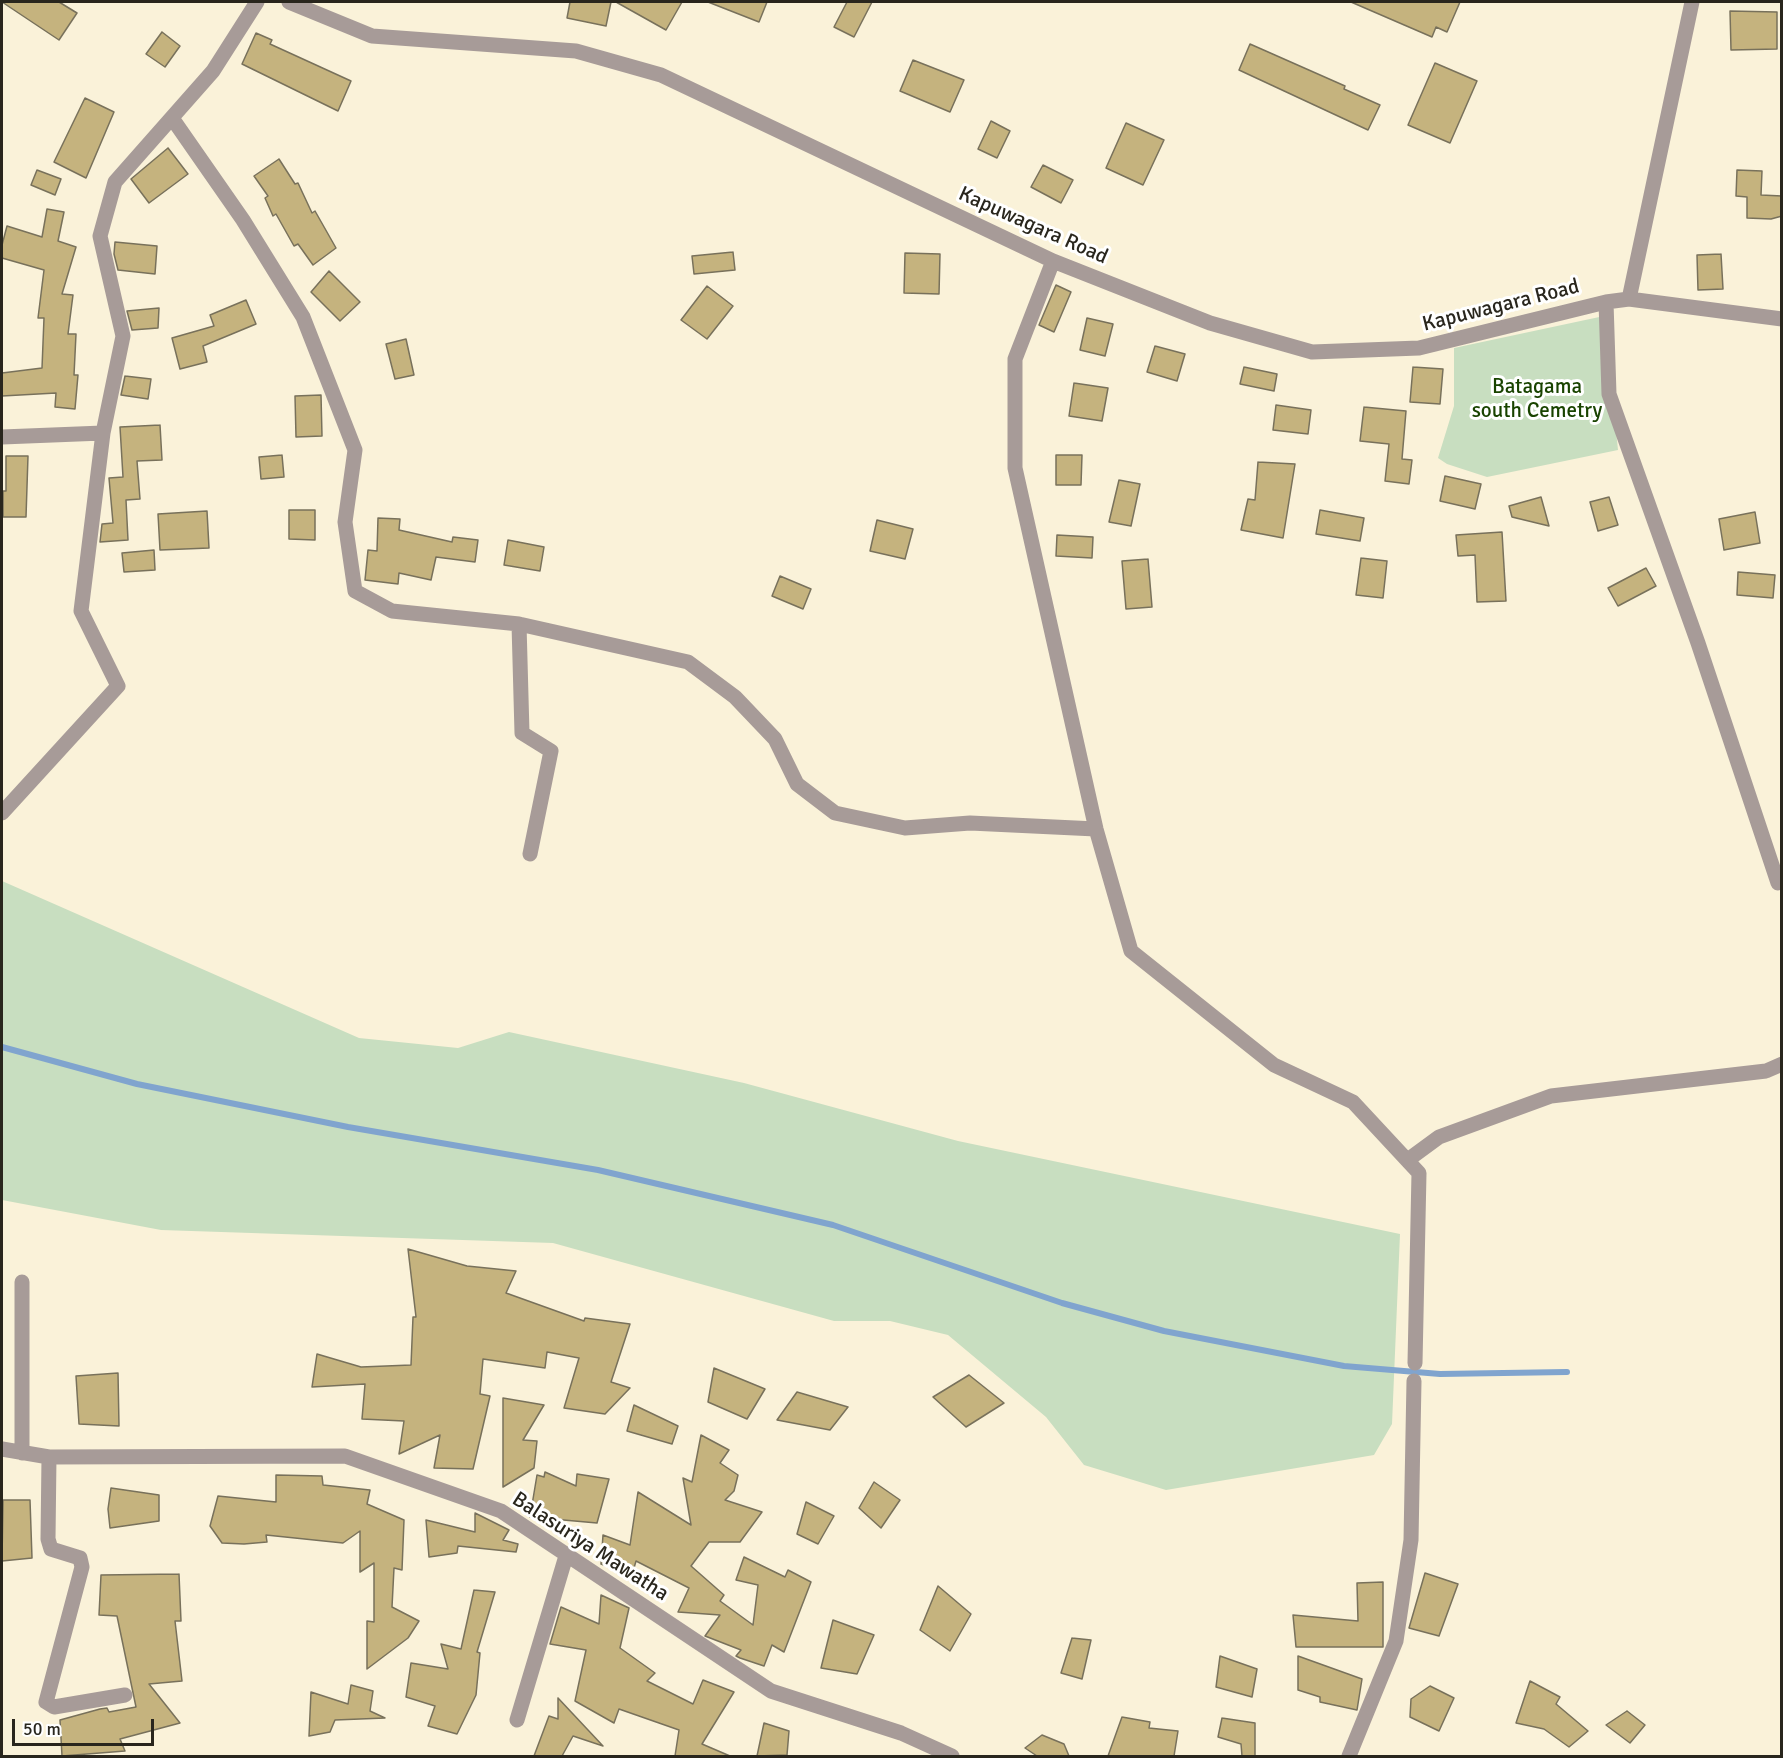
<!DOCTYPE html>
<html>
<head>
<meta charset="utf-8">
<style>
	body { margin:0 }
	#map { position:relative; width:1783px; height:1758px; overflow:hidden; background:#faf2d9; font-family:Signika,sans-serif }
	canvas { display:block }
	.frame { position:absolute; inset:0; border:3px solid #29261d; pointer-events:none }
	.scale { position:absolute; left:12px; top:1719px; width:142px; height:27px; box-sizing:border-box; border:3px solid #29261d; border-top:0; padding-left:8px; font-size:18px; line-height:21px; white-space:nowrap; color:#29261d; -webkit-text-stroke:4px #fff; paint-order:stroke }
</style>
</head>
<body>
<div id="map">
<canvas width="1783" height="1758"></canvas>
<div class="frame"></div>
<div class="scale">50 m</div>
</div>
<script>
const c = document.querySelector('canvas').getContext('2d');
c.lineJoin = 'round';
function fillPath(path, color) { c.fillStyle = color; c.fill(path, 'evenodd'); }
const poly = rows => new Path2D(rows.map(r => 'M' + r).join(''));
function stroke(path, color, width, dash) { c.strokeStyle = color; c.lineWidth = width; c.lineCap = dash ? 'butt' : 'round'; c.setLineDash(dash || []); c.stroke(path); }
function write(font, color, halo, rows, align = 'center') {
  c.font = font + ' Signika,sans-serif'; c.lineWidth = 6; c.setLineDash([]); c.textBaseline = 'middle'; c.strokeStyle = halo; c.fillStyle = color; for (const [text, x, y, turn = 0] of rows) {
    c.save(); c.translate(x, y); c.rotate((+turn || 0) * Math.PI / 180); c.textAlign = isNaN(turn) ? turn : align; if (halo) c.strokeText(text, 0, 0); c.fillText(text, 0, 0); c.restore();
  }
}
fillPath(poly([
	[1604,316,1618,450,1487,477,1447,464,1438,458,1454,406,1454,348],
	[2,881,359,1038,458,1048,509,1032,744,1083,958,1141,1400,1234,1392,1424,1374,1455,1166,1490,1084,1465,1046,1417,948,1335,890,1321,834,1321,553,1243,161,1230,2,1200]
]), '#c8dec0');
stroke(poly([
	[2,1047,137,1084,348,1127,598,1170,833,1225,1062,1303,1164,1331,1344,1366,1440,1374,1567,1372]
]), '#80a4ce', 6);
const building = poly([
	[2,2,59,2,77,13,59,40,2,2],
	[570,2,611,2,606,26,567,18,570,2],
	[616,2,682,2,666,30,616,2],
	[708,2,767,2,759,22,708,2],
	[847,2,872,2,854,37,834,27,847,2],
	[1351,2,1460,2,1447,32,1436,27,1432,37,1351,2],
	[1730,11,1777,12,1777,49,1731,50,1730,11],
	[162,32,180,46,165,67,146,54,162,32],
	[256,33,272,40,270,44,351,81,338,111,242,64,256,33],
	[1250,44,1345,86,1344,89,1380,105,1368,130,1239,70,1250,44],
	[913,60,964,80,950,112,900,91,913,60],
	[1435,63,1477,81,1450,143,1408,125,1435,63],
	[85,98,114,112,86,178,54,162,85,98],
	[991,121,1010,131,997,158,978,149,991,121],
	[1126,123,1164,140,1143,185,1106,168,1126,123],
	[168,148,188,174,149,203,131,179,168,148],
	[279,159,295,184,298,183,312,213,315,211,336,248,313,265,298,244,294,246,276,214,273,216,265,198,268,196,254,176,279,159],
	[1043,165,1073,180,1061,203,1031,187,1043,165],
	[37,170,61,179,55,195,31,185,37,170],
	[1737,170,1762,171,1761,195,1782,196,1782,216,1771,219,1747,218,1747,197,1736,196,1737,170],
	[47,209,64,212,58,241,76,247,62,294,73,295,68,334,76,334,74,375,78,375,75,409,55,407,56,393,2,396,2,373,42,368,44,318,38,318,44,270,2,258,2,245,7,226,42,237,47,209],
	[115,242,157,246,155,274,118,270,114,254,115,242],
	[733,252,735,270,694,274,692,256,733,252],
	[905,253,940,254,939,294,904,293,905,253],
	[1721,254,1723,289,1698,290,1697,255,1721,254],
	[329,271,360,302,340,321,311,292,329,271],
	[1056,285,1071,292,1054,332,1039,325,1056,285],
	[707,286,733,306,707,339,681,320,707,286],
	[246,300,256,324,203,346,207,362,180,369,172,338,214,326,210,315,246,300],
	[159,308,158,328,132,330,127,311,159,308],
	[1087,318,1113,324,1105,356,1080,350,1087,318],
	[406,339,414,375,395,379,386,344,406,339],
	[1155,346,1185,354,1177,381,1147,372,1155,346],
	[1244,367,1277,374,1274,391,1240,384,1244,367],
	[1413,367,1443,369,1440,404,1410,402,1413,367],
	[125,376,151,379,148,399,121,395,125,376],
	[1074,383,1108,388,1102,421,1069,416,1074,383],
	[321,395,322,436,296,437,295,396,321,395],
	[1276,405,1311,410,1308,434,1273,430,1276,405],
	[1364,407,1406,411,1402,459,1412,460,1409,484,1385,481,1389,444,1360,441,1364,407],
	[160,425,162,460,137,461,140,499,126,500,128,540,100,542,102,524,113,523,109,478,123,477,120,427,160,425],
	[282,455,284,477,261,479,259,457,282,455],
	[1056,455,1082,455,1081,485,1056,485,1056,455],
	[6,456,28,456,26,517,3,517,3,491,6,491,6,456],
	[1258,462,1295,464,1283,538,1241,530,1248,499,1255,500,1258,462],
	[1445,476,1481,484,1475,509,1440,501,1445,476],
	[1119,480,1140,484,1131,526,1109,522,1119,480],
	[1541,497,1549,526,1512,517,1509,506,1541,497],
	[1609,497,1618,525,1598,531,1590,502,1609,497],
	[289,510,315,510,315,540,289,539,289,510],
	[1320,510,1364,518,1360,541,1316,534,1320,510],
	[207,511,209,548,160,550,158,514,207,511],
	[1755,512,1760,543,1724,550,1719,519,1755,512],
	[378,518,400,519,399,530,452,542,453,537,478,540,475,562,436,557,431,580,399,573,398,584,365,580,368,550,377,551,378,518],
	[877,520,913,529,905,559,870,551,877,520],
	[1502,532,1506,601,1477,602,1475,555,1458,556,1456,535,1502,532],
	[1057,535,1093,537,1092,558,1056,556,1057,535],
	[508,540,544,547,540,571,504,565,508,540],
	[154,550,155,570,124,572,122,553,154,550],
	[1361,558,1387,561,1383,598,1356,595,1361,558],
	[1148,559,1152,607,1126,609,1122,561,1148,559],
	[1646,568,1656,586,1618,606,1608,588,1646,568],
	[1738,572,1775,575,1773,598,1737,595,1738,572],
	[780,576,811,589,803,609,772,596,780,576],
	[408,1249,467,1266,516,1271,506,1293,584,1321,585,1318,630,1324,611,1382,630,1388,605,1414,564,1408,579,1358,547,1352,545,1368,483,1359,480,1394,490,1396,473,1469,434,1468,440,1435,399,1454,404,1421,362,1419,365,1384,312,1387,317,1354,361,1367,411,1365,413,1317,416,1317,408,1249],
	[714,1368,765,1389,747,1419,708,1402,714,1368],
	[118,1373,119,1426,79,1424,76,1376,118,1373],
	[969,1375,1004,1403,966,1427,933,1397,969,1375],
	[797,1392,848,1407,830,1430,777,1420,797,1392],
	[503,1398,544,1405,523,1440,537,1441,534,1468,503,1487,503,1398],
	[634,1405,678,1426,672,1444,627,1431,634,1405],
	[701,1435,729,1450,720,1463,738,1475,734,1491,725,1500,762,1512,740,1542,709,1542,691,1566,724,1595,720,1601,753,1625,758,1585,736,1580,744,1557,785,1577,788,1570,811,1582,784,1652,772,1645,764,1666,740,1658,736,1656,741,1650,705,1636,720,1615,678,1612,689,1588,636,1561,632,1575,601,1564,603,1535,630,1545,638,1492,691,1525,683,1478,692,1482,701,1435],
	[545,1472,576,1486,577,1474,609,1479,597,1523,530,1517,537,1475,544,1477,545,1472],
	[276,1475,322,1476,323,1485,370,1490,367,1504,404,1520,402,1570,394,1568,392,1607,419,1621,408,1638,367,1669,367,1621,374,1622,374,1563,360,1572,360,1531,343,1543,266,1535,267,1542,244,1544,222,1543,210,1526,218,1496,276,1502,276,1475],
	[874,1482,900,1500,881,1528,859,1508,874,1482],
	[111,1488,159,1495,159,1521,110,1528,108,1509,111,1488],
	[3,1500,30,1500,32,1558,2,1561,3,1500],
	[806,1502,834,1516,818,1544,797,1534,806,1502],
	[475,1513,509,1530,503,1540,518,1544,516,1552,458,1546,457,1553,429,1557,426,1520,475,1532,475,1513],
	[1425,1573,1458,1584,1439,1636,1409,1628,1425,1573],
	[179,1574,181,1621,175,1621,182,1681,149,1684,180,1723,120,1739,125,1751,62,1756,60,1720,100,1709,107,1708,109,1712,136,1707,117,1616,99,1615,101,1575,179,1574],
	[1383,1582,1383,1647,1296,1647,1293,1615,1358,1621,1357,1583,1383,1582],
	[938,1586,971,1614,950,1651,920,1630,938,1586],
	[474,1590,495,1592,477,1652,480,1653,476,1695,457,1734,428,1726,435,1706,406,1697,411,1663,448,1669,441,1644,461,1649,474,1590],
	[601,1595,629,1608,620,1648,655,1673,647,1681,693,1704,703,1680,734,1692,702,1744,730,1756,675,1756,679,1730,619,1709,614,1723,575,1701,586,1650,550,1644,561,1607,599,1624,601,1595],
	[833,1620,874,1635,857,1674,821,1668,833,1620],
	[1072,1638,1091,1640,1082,1679,1061,1673,1072,1638],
	[1220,1656,1257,1669,1252,1697,1216,1687,1220,1656],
	[1298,1656,1362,1679,1357,1710,1320,1702,1320,1697,1298,1690,1298,1656],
	[1530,1681,1560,1697,1556,1704,1588,1731,1569,1747,1544,1729,1516,1723,1530,1681],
	[351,1685,373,1691,370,1711,385,1718,335,1720,330,1732,309,1736,311,1692,348,1704,351,1685],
	[1430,1686,1454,1698,1439,1731,1410,1717,1411,1699,1430,1686],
	[558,1698,603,1746,573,1736,562,1756,534,1756,549,1716,558,1719,558,1698],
	[1627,1711,1645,1725,1630,1743,1606,1725,1627,1711],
	[1122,1717,1150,1722,1149,1728,1178,1731,1174,1756,1108,1756,1122,1717],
	[1222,1718,1255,1723,1255,1756,1242,1756,1241,1744,1218,1737,1222,1718],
	[764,1723,789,1731,787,1755,757,1756,764,1723],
	[1042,1735,1064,1744,1069,1756,1037,1756,1025,1748,1042,1735]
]);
fillPath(building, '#c5b37e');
stroke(building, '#78715b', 1.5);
stroke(poly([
	[289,2,372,36,576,51,661,75,1053,261,1210,323,1312,352,1419,348,1606,302,1629,299,1782,319],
	[172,118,243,220,303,317,355,450,345,522,355,591,392,611,519,624,688,662,735,697,775,739,797,784,835,813,905,828,970,823,1096,829],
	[1053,261,1015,359,1015,468,1096,829,1131,951,1274,1065,1353,1102,1419,1173,1415,1363],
	[1629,299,1692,2],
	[1606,302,1609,394,1698,643,1778,883],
	[2,437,103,433],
	[519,624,522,733,551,751,530,854],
	[2,813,118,686,81,611,103,433,123,336,100,236,115,182,213,71,257,2],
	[1409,1159,1439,1137,1551,1096,1766,1071,1782,1064],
	[22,1282,22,1453],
	[2,1449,49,1457,345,1456,501,1511,771,1691,901,1733,952,1756],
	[49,1457,48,1539,51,1549,80,1558,82,1567,46,1702,54,1707,125,1695],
	[517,1720,566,1556],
	[1349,1756,1396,1641,1411,1540,1414,1381]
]), '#a79b98', 15);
write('21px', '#29261d', '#fff', [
	["Kapuwagara Road",1033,226,24],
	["Kapuwagara Road",1501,306,-14],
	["Balasuriya Mawatha",590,1547,33]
]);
write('21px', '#194300', '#fff', [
	["Batagama",1537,387],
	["south Cemetry",1537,411]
]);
</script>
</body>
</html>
